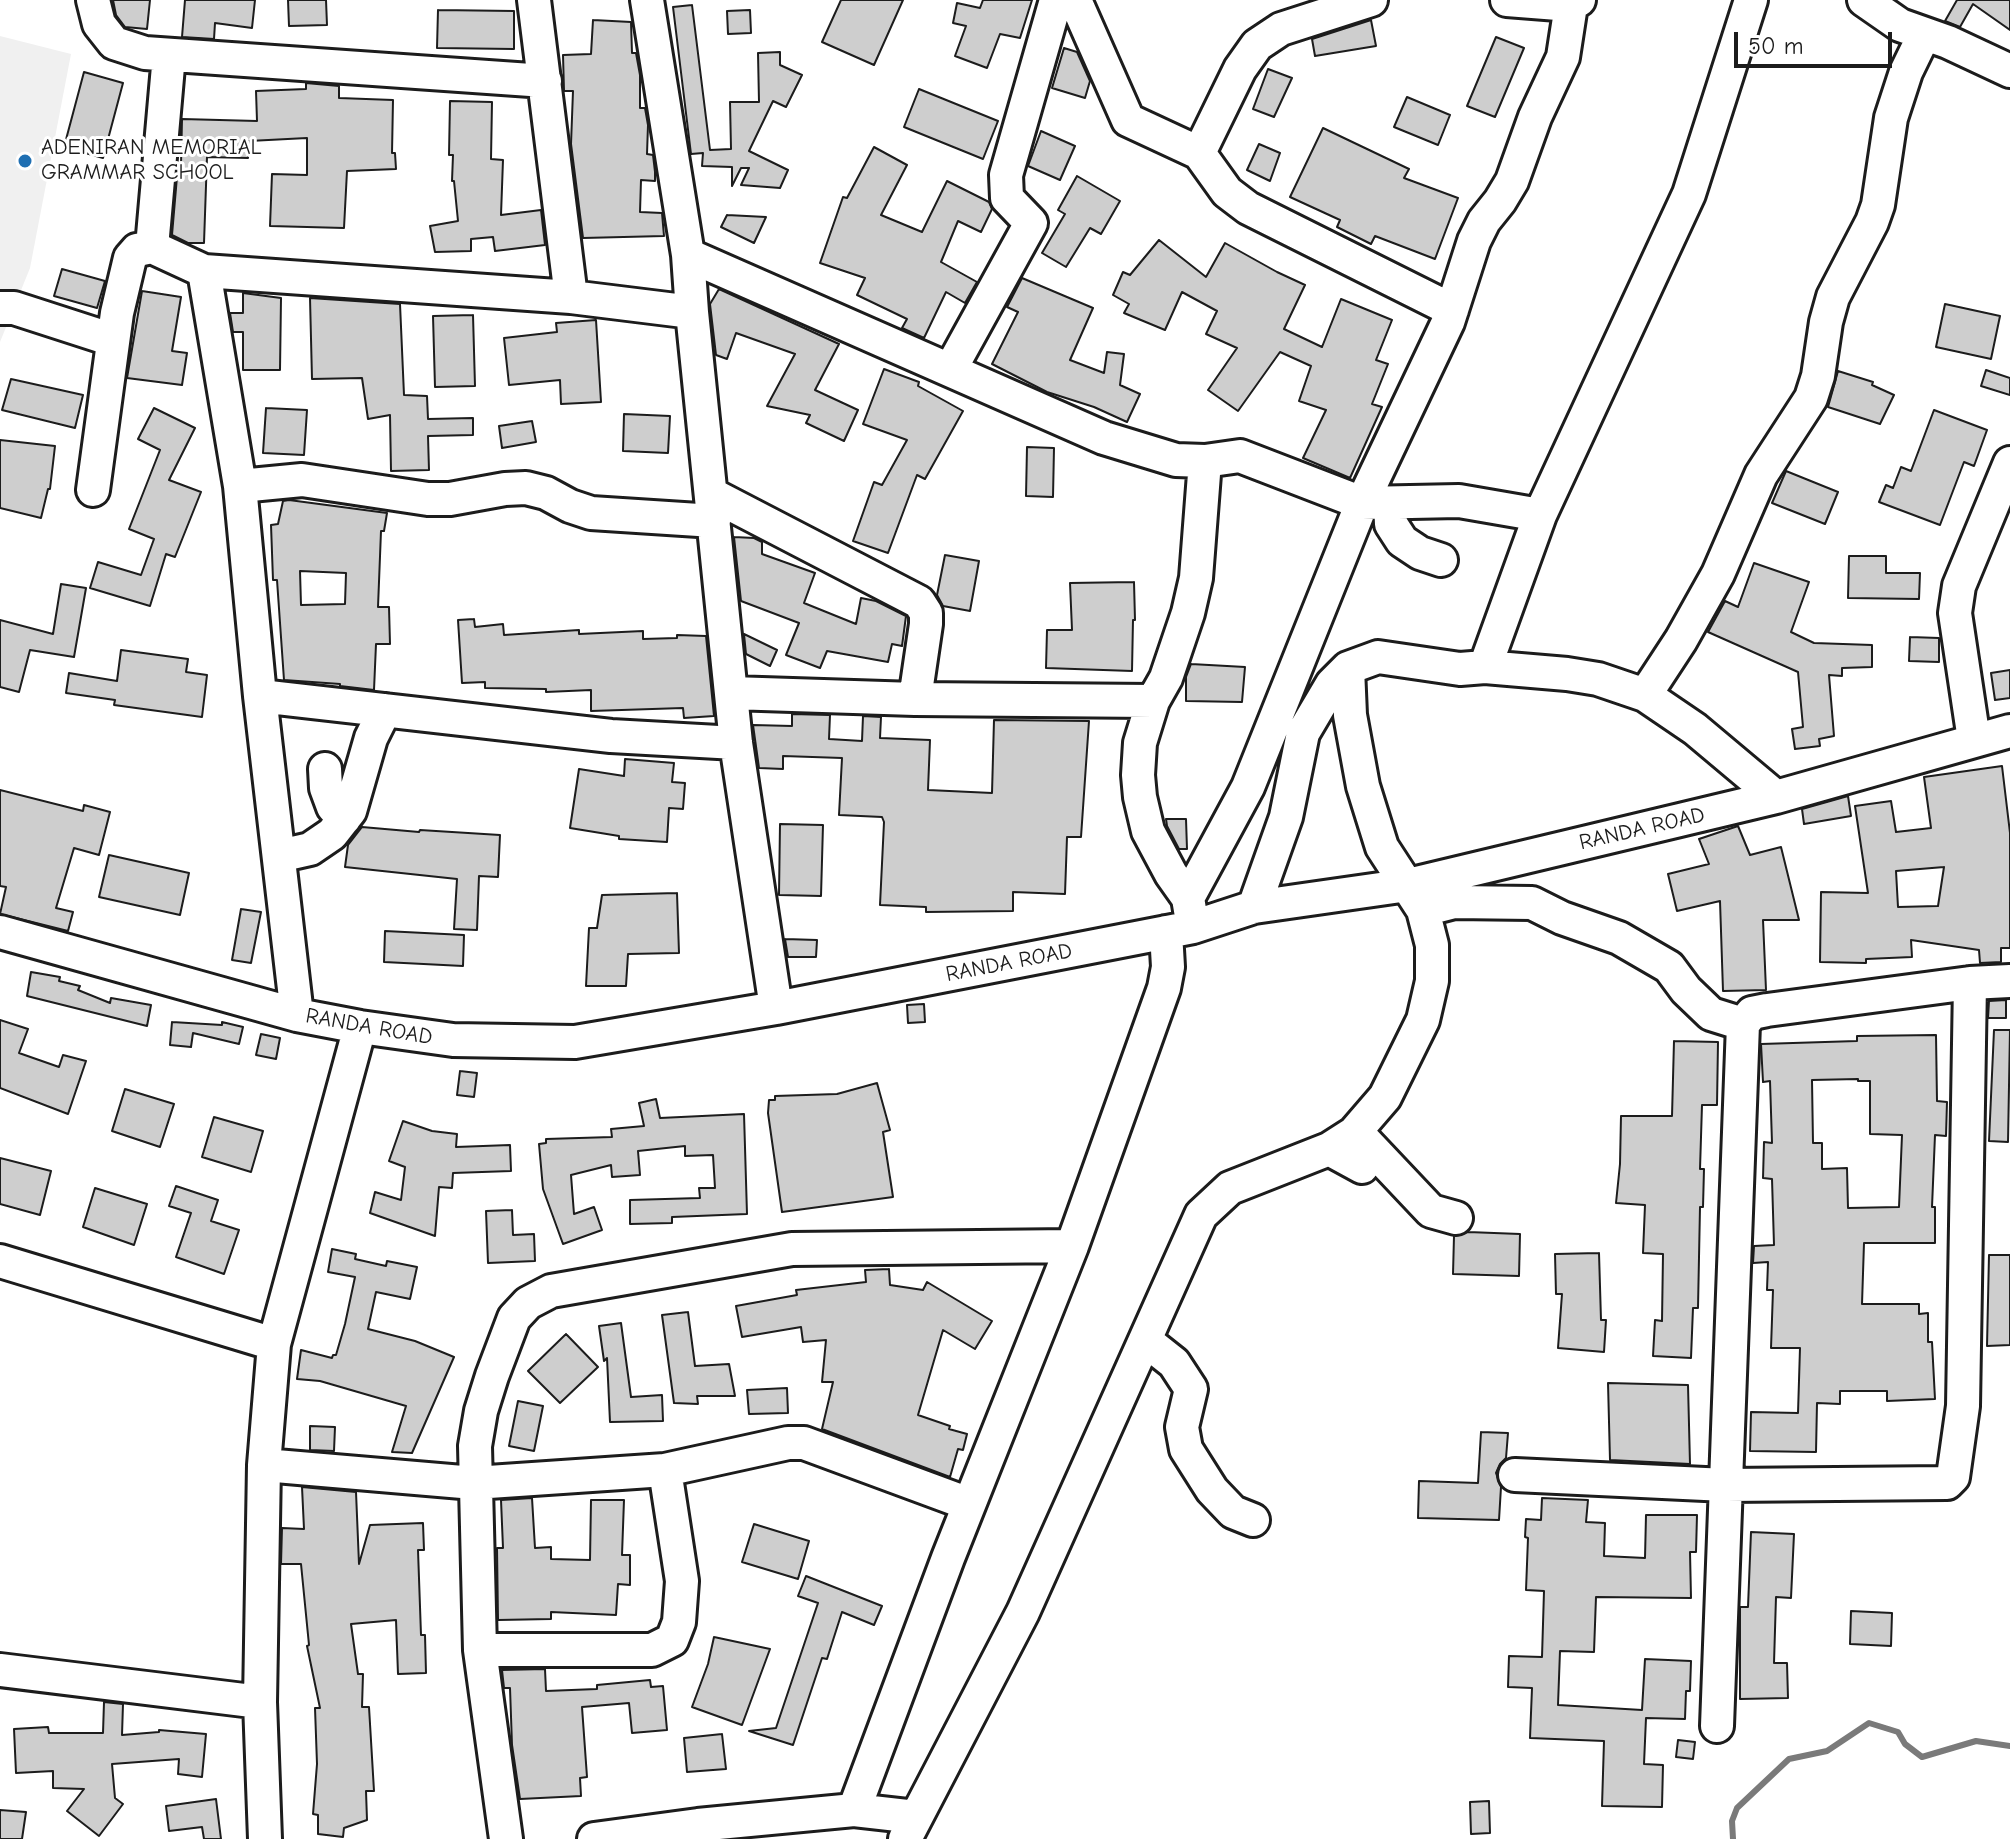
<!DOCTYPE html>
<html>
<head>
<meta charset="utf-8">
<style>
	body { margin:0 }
	#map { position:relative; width:2010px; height:1839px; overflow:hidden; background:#fff; font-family:"Comic Neue",sans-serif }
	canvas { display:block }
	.scale { position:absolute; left:1734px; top:32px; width:158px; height:36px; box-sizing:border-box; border:4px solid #1c1c1c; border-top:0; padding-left:10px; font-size:24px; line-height:28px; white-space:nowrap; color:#1c1c1c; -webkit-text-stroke:6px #fff; paint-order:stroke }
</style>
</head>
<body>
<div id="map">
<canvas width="2010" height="1839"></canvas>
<div class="scale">50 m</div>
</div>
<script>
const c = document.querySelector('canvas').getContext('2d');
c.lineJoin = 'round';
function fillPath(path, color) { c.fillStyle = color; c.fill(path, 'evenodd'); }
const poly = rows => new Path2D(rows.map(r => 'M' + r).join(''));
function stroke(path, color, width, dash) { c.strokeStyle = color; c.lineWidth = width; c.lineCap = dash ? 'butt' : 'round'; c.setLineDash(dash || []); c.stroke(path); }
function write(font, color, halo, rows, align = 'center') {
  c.font = font + ' "Comic Neue",sans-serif'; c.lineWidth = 6; c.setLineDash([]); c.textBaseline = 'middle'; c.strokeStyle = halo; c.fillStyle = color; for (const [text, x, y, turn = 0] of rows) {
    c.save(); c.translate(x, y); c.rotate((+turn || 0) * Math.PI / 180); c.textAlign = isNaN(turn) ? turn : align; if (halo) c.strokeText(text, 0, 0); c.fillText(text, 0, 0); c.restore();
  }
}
fillPath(poly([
	[0,36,71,54,30,268,0,342]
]), '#f0f0f0');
stroke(poly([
	[1733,1839,1732,1821,1737,1808,1789,1759,1827,1751,1869,1723,1898,1732,1905,1744,1922,1757,1976,1741,2010,1746]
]), '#7a7a7a', 6);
const building = poly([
	[113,0,150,0,147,29,125,27,116,15,113,0],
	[185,0,255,0,252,28,215,23,214,39,182,37,185,0],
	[288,0,326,0,327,25,289,26,288,0],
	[841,0,903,0,874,65,822,42,841,0],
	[983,0,1032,0,1020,38,1000,34,987,68,955,56,966,26,953,23,957,3,980,8,983,0],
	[1957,0,2010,0,2010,30,1973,4,1960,27,1945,21,1957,0],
	[692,5,710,150,731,149,730,102,759,102,758,53,780,52,780,65,802,75,786,107,773,101,749,151,788,170,780,188,741,185,749,168,741,168,732,186,732,167,702,166,703,153,691,154,673,7,692,5],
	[438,10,514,11,514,49,437,48,438,10],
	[750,10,751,33,728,34,727,11,750,10],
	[593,20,631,22,632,53,636,53,640,75,640,108,645,108,648,125,647,154,653,155,655,172,655,181,641,180,640,212,662,213,664,236,583,238,571,144,573,91,564,91,563,55,591,54,593,20],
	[1371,20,1376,46,1315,56,1312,39,1371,20],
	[1496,37,1524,48,1495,117,1467,106,1496,37],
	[1064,48,1077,52,1090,81,1085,98,1052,88,1064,48],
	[1268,69,1292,78,1274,117,1253,109,1268,69],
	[84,72,123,83,103,158,64,147,84,72],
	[306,83,339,86,339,98,393,100,392,153,395,153,396,169,347,171,344,228,270,226,272,174,307,175,307,138,249,141,248,158,207,157,204,243,188,243,172,235,178,165,181,165,182,119,257,121,256,91,306,89,306,83],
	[919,89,998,121,983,159,904,127,919,89],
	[1407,97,1450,115,1438,145,1394,127,1407,97],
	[450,101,492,102,491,159,503,160,501,215,541,210,545,245,495,251,493,237,471,239,471,251,435,252,430,226,458,221,454,181,452,181,453,155,449,155,450,101],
	[1323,128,1409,169,1404,178,1458,198,1435,259,1375,236,1371,244,1337,227,1340,220,1290,197,1323,128],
	[1041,131,1075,146,1060,180,1028,166,1041,131],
	[1259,144,1280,153,1270,181,1247,170,1259,144],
	[874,147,907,165,881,215,922,232,947,181,989,202,992,209,981,232,958,221,941,262,977,282,965,303,946,292,924,338,902,328,907,319,857,295,865,278,820,263,843,197,847,198,874,147],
	[1077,176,1120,201,1101,234,1090,228,1066,267,1042,253,1065,214,1058,210,1077,176],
	[727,215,766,217,754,243,721,227,727,215],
	[1159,240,1206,277,1225,243,1277,272,1305,285,1284,329,1322,347,1341,299,1392,320,1376,360,1388,364,1372,404,1382,407,1350,478,1303,458,1326,410,1299,401,1311,366,1280,352,1238,411,1208,390,1237,348,1206,334,1217,311,1182,292,1165,330,1124,313,1129,304,1113,295,1123,272,1130,275,1159,240],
	[62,269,105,281,97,308,54,296,62,269],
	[1022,278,1093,308,1070,360,1104,373,1107,352,1124,354,1120,385,1140,394,1127,422,1094,407,1047,392,992,364,1018,312,1007,307,1022,278],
	[719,289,839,344,815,390,858,410,844,441,806,423,810,415,767,406,795,354,736,333,727,359,716,355,710,304,719,289],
	[142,291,181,297,172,351,187,353,182,385,127,378,142,291],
	[243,293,281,298,280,370,243,370,243,332,233,332,230,313,243,313,243,293],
	[310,298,400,304,404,395,427,396,428,419,473,418,473,435,428,436,429,470,391,471,390,415,368,419,362,378,312,379,310,298],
	[1945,304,2000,316,1991,359,1936,347,1945,304],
	[473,315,475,386,435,387,433,316,473,315],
	[596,320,601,402,561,404,560,380,509,385,504,338,557,332,556,323,596,320],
	[884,369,919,382,918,386,963,411,925,479,917,475,888,553,853,541,874,482,882,485,907,440,863,424,884,369],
	[1986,370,2010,378,2010,395,1981,386,1986,370],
	[1838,371,1873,382,1872,385,1894,395,1880,424,1828,407,1838,371],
	[11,379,83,395,75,428,2,410,11,379],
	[154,408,195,428,169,480,201,492,175,557,166,554,150,606,90,588,98,562,141,575,154,539,129,529,160,450,138,439,154,408],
	[266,408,307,410,304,455,263,453,266,408],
	[1934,410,1987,430,1974,466,1964,462,1940,525,1879,502,1886,485,1893,488,1901,467,1911,471,1934,410],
	[624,414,670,416,668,453,623,451,624,414],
	[532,421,536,442,502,448,499,426,532,421],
	[0,440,55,446,50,489,48,489,41,518,0,508,0,440],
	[1027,447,1054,448,1053,497,1026,496,1027,447],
	[1786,471,1838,492,1825,524,1772,503,1786,471],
	[289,500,387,513,384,531,381,531,378,607,389,607,390,644,376,644,374,690,340,686,340,684,284,680,277,580,273,580,271,525,278,524,283,501,289,500],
	[300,571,346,573,345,604,301,605,300,571],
	[734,537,754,538,762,542,762,554,815,573,804,603,856,624,861,598,876,601,906,616,902,646,892,644,888,662,827,651,820,668,786,655,799,623,741,601,734,537],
	[945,555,979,561,970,611,943,606,937,595,945,555],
	[1849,556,1886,556,1886,573,1920,573,1919,599,1848,598,1849,556],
	[1754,563,1809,582,1791,632,1814,643,1872,645,1872,667,1842,668,1842,676,1829,675,1834,736,1819,739,1820,746,1795,749,1792,729,1803,727,1798,672,1708,632,1725,601,1738,607,1754,563],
	[1134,582,1135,620,1133,620,1132,671,1046,668,1047,630,1072,630,1070,583,1134,582],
	[61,584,86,588,74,657,30,650,19,692,0,687,0,620,53,634,61,584],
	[474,619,475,627,503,624,504,635,579,630,579,634,643,631,643,639,677,638,677,635,706,636,714,716,684,718,683,708,591,711,591,690,546,692,546,689,485,688,485,682,462,683,458,620,474,619],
	[744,634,777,650,770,666,746,654,744,634],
	[1910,637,1939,638,1939,662,1909,661,1910,637],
	[121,650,188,659,186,672,207,675,202,717,114,705,115,700,66,693,69,673,117,681,121,650],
	[1191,664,1245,667,1242,702,1186,701,1186,677,1191,664],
	[2010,670,2010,698,1995,700,1991,673,2010,670],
	[792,714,830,715,829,739,862,741,863,716,881,717,880,738,930,740,928,790,992,793,994,720,1089,721,1081,837,1067,837,1065,894,1013,892,1013,911,926,912,926,907,880,905,884,822,882,817,839,815,842,758,783,756,783,769,759,768,753,725,792,726,792,714],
	[625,759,674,763,672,782,685,783,683,809,669,808,667,842,619,839,619,836,570,828,579,769,624,776,625,759],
	[2002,766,2010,833,2010,948,2001,948,2001,962,1980,963,1979,950,1911,940,1912,957,1866,959,1866,963,1820,962,1821,892,1868,893,1855,806,1891,801,1896,832,1931,828,1924,777,2002,766],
	[1944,867,1938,906,1898,907,1896,871,1944,867],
	[0,790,83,811,84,805,110,812,99,855,74,848,56,908,73,912,68,931,0,914,6,887,0,886,0,790],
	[1848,796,1851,816,1804,824,1802,809,1848,796],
	[1166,819,1186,819,1187,849,1179,849,1167,826,1166,819],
	[780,824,823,825,821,896,779,895,780,824],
	[1738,826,1750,855,1781,847,1799,920,1763,920,1766,990,1723,991,1720,901,1677,911,1668,874,1709,864,1699,839,1738,826],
	[362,827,419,832,420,830,500,835,498,877,479,876,477,930,454,929,457,879,345,867,348,845,362,827],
	[109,855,189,873,180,915,99,897,109,855],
	[677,893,679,953,628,954,626,986,586,986,589,928,597,928,602,895,677,893],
	[241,909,261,912,251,963,232,960,241,909],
	[385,931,464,935,463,966,384,962,385,931],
	[785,939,817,940,816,957,788,957,785,939],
	[31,972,60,977,59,981,80,986,78,990,110,1003,111,998,151,1005,147,1026,27,996,31,972],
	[2006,1000,2006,1018,1988,1018,1989,1001,2006,1000],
	[924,1004,925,1022,908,1023,907,1005,924,1004],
	[0,1020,28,1029,19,1053,59,1067,63,1055,86,1061,68,1114,0,1088,0,1020],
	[172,1022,222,1025,222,1022,243,1027,239,1044,193,1033,191,1047,170,1045,172,1022],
	[1994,1030,2010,1030,2008,1142,1989,1141,1994,1030],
	[261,1034,280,1038,276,1059,256,1055,261,1034],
	[1936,1035,1937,1101,1947,1102,1946,1136,1935,1135,1932,1207,1935,1207,1935,1243,1864,1243,1862,1304,1919,1304,1919,1314,1928,1313,1928,1342,1932,1342,1935,1399,1887,1401,1887,1391,1840,1391,1840,1404,1817,1403,1816,1452,1750,1451,1751,1412,1798,1413,1800,1348,1771,1348,1773,1290,1767,1290,1768,1262,1753,1263,1754,1246,1774,1245,1772,1179,1763,1178,1764,1142,1772,1143,1770,1081,1763,1082,1761,1044,1857,1041,1857,1036,1936,1035],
	[1858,1079,1858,1081,1870,1081,1870,1134,1902,1135,1899,1207,1848,1208,1847,1168,1822,1169,1822,1143,1813,1143,1812,1080,1858,1079],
	[1674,1041,1718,1042,1717,1105,1702,1105,1700,1169,1704,1169,1703,1207,1700,1207,1698,1308,1693,1308,1691,1358,1653,1356,1655,1320,1662,1321,1663,1254,1643,1253,1645,1205,1616,1203,1620,1164,1621,1116,1672,1116,1674,1041],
	[460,1071,477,1073,474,1097,457,1095,460,1071],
	[877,1083,890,1130,883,1132,893,1197,782,1212,768,1113,769,1100,775,1100,775,1096,837,1094,877,1083],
	[125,1089,174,1104,160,1147,112,1131,125,1089],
	[656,1099,660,1118,744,1114,747,1214,672,1217,672,1223,630,1224,630,1200,700,1198,699,1188,715,1188,713,1155,685,1156,685,1146,638,1151,640,1175,612,1177,611,1165,571,1175,574,1214,594,1207,602,1230,563,1244,543,1189,539,1144,546,1143,546,1139,612,1137,611,1129,644,1126,639,1103,656,1099],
	[214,1117,263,1131,251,1172,202,1157,214,1117],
	[403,1121,432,1131,457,1134,456,1147,510,1145,511,1171,453,1173,452,1188,439,1187,435,1236,370,1213,375,1192,401,1200,405,1167,389,1161,403,1121],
	[0,1158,51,1171,40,1215,0,1204,0,1158],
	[176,1186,218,1200,211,1221,239,1230,224,1274,176,1257,191,1213,169,1206,176,1186],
	[95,1188,147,1204,134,1245,83,1227,95,1188],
	[512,1210,513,1235,534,1234,535,1261,488,1263,486,1211,512,1210],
	[1468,1232,1520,1234,1519,1276,1453,1274,1454,1236,1468,1232],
	[332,1249,356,1254,355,1259,386,1266,387,1261,417,1267,410,1299,376,1292,368,1329,415,1341,454,1357,412,1453,392,1452,406,1406,320,1381,297,1379,301,1350,332,1358,333,1355,336,1355,345,1324,355,1277,328,1272,332,1249],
	[1599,1253,1601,1320,1606,1320,1604,1352,1558,1348,1562,1294,1556,1294,1555,1254,1599,1253],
	[1989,1255,2010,1255,2010,1345,1987,1346,1989,1255],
	[889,1269,890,1285,923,1290,927,1282,992,1321,975,1349,943,1330,918,1415,950,1426,949,1429,967,1434,963,1450,958,1449,950,1477,822,1429,833,1382,822,1382,826,1340,803,1342,801,1327,742,1337,736,1306,797,1295,796,1290,866,1282,865,1270,889,1269],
	[688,1312,695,1366,729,1364,735,1396,697,1396,698,1404,674,1403,662,1315,688,1312],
	[621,1323,631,1397,662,1395,663,1421,610,1422,607,1358,604,1361,599,1326,621,1323],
	[566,1334,598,1367,560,1403,528,1371,566,1334],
	[1608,1383,1688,1385,1690,1464,1610,1460,1608,1383],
	[787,1388,788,1413,749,1414,747,1390,787,1388],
	[518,1401,543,1406,534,1451,509,1446,518,1401],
	[310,1426,335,1427,334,1451,310,1450,310,1426],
	[1481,1432,1508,1433,1506,1458,1500,1464,1496,1473,1501,1487,1499,1520,1418,1518,1419,1481,1478,1483,1481,1432],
	[302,1487,356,1492,359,1564,370,1525,423,1523,424,1550,418,1550,421,1635,425,1635,426,1673,398,1674,396,1620,351,1624,358,1674,363,1674,362,1707,369,1707,374,1791,366,1791,367,1820,344,1828,343,1837,318,1834,318,1815,313,1814,317,1764,315,1708,320,1708,307,1646,309,1645,301,1564,281,1564,282,1528,304,1529,302,1487],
	[532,1498,535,1548,551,1547,551,1559,590,1560,591,1500,624,1500,622,1555,630,1555,630,1585,618,1584,616,1615,551,1612,551,1619,498,1620,497,1548,503,1548,501,1500,532,1498],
	[1542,1498,1588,1500,1586,1522,1605,1523,1604,1556,1645,1558,1646,1515,1697,1515,1696,1552,1690,1552,1691,1598,1596,1597,1594,1652,1560,1651,1558,1705,1642,1710,1645,1659,1691,1661,1690,1691,1686,1691,1685,1719,1646,1718,1644,1764,1663,1765,1662,1807,1602,1806,1604,1741,1530,1738,1532,1688,1508,1687,1509,1656,1542,1657,1544,1591,1526,1590,1528,1538,1525,1537,1526,1519,1541,1520,1542,1498],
	[754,1524,809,1541,798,1579,742,1562,754,1524],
	[1751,1532,1794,1534,1791,1598,1776,1597,1774,1663,1787,1663,1788,1698,1740,1699,1740,1607,1748,1607,1751,1532],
	[806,1576,882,1606,874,1625,842,1612,827,1659,822,1658,793,1745,749,1731,776,1728,818,1603,798,1596,806,1576],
	[1851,1611,1892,1613,1891,1646,1850,1644,1851,1611],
	[714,1637,770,1649,742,1725,692,1707,708,1664,714,1637],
	[545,1669,546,1691,597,1689,597,1685,650,1680,651,1687,663,1686,667,1730,632,1733,629,1703,582,1707,587,1777,580,1778,581,1796,520,1799,512,1745,510,1688,504,1688,502,1670,545,1669],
	[104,1702,123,1704,122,1735,159,1732,159,1730,206,1734,202,1777,178,1774,179,1759,112,1764,115,1798,123,1804,99,1836,67,1811,84,1789,53,1788,53,1771,16,1773,14,1729,48,1727,49,1733,103,1733,104,1702],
	[722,1734,726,1769,687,1772,684,1738,722,1734],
	[1678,1740,1695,1742,1693,1759,1676,1757,1678,1740],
	[216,1799,221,1839,204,1839,202,1827,169,1831,166,1806,216,1799],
	[1489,1801,1490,1833,1471,1834,1470,1802,1489,1801],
	[0,1810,26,1812,22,1839,0,1839,0,1810]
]);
fillPath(building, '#cecece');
stroke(building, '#1c1c1c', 2);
const minor = poly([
	[93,0,99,24,114,43,145,53,545,81],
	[534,0,571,297],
	[647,0,688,255,692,312,736,743,776,1008],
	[1075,0,1128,120,1199,153,1227,192,1248,208,1452,310],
	[1507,0,1571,5],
	[1864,0,1900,25,1948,42,2010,71],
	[1199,153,1240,69,1257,45,1281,29,1371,0],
	[152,247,169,55],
	[688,255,1104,438,1176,460,1205,461,1240,456,1362,503,1459,501,1540,515],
	[204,271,240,486,260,696,297,1015],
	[0,308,14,308,113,340],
	[950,370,1031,223,1007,198,1006,175,1056,0],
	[240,486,302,480,428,499,450,499,505,489,526,488,546,493,570,506,591,513,714,521],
	[93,490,117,313,130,258,137,250,152,247,204,271,571,297,692,312],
	[711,494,919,602,926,613,926,624,915,699],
	[1390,503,1391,524,1402,541,1420,553,1441,560],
	[1485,667,1567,674,1598,679,1645,695,1695,729,1776,797],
	[731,693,915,699,1153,701],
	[1645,695,1681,640,1718,574,1761,475,1811,398,1818,376,1826,322,1833,297,1872,222,1878,205,1891,118,1906,72,1924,35],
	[260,696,611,736,736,743],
	[1974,740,1955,613,1959,586,2010,463],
	[325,769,326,788,333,807,344,819],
	[279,856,310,849,332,834,350,811,371,738,385,710],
	[1188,898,1248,787,1362,503,1448,322,1474,241,1484,221,1500,201,1512,181,1535,117,1563,57,1571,5,1579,0],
	[1254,907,1286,817,1303,733,1332,684,1348,668,1378,657,1460,669,1485,667,1540,515,1689,194,1751,0],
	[1423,910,1454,902,1532,903,1562,918,1619,938,1669,967,1686,990,1711,1014,1743,1024],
	[1191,916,1188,898,1171,874,1148,831,1140,797,1138,775,1140,743,1153,701,1166,678,1188,613,1196,578,1205,461],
	[0,932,297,1015,360,1027,453,1040,575,1042,776,1008,1193,927,1254,907,1408,885,1776,797,2010,731],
	[1329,1149,1362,1167,1363,1139,1431,1211,1456,1218],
	[0,1261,274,1344],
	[1145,1340,1174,1363,1191,1389,1182,1427,1186,1449,1212,1490,1233,1512,1253,1520],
	[264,1465,474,1483,665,1470,788,1443,804,1443,969,1504],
	[1515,1475,1726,1485,1947,1483,1953,1477,1963,1406,1970,983],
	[480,1650,652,1650,672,1640,679,1622,682,1581,665,1470],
	[0,1670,260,1702],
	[1717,1726,1743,1024,1752,1013,1767,1010,1970,983,2010,981],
	[854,1810,948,1558,1072,1246,1164,988,1168,967,1166,932],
	[265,1839,260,1702,264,1465,274,1344,360,1027],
	[506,1839,480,1650,475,1446,481,1411,492,1376,514,1318,528,1303,551,1291,792,1249,1072,1246],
	[594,1839,698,1825,854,1810,916,1817],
	[905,1839,1023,1612,1201,1215,1230,1188,1329,1149,1354,1133,1385,1097,1423,1020,1432,981,1432,945,1423,910,1382,847,1363,786,1350,715,1348,668]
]);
stroke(minor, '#1c1c1c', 38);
stroke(minor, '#fff', 32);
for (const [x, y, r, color] of [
	[25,161,8,"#1f6fb2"]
]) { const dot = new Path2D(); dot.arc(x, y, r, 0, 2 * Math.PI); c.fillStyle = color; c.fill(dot); stroke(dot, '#fff', 3); }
write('22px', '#1c1c1c', '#fff', [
	["ADENIRAN MEMORIAL",41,148],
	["GRAMMAR SCHOOL",41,173]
], 'left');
write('22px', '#1c1c1c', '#fff', [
	["RANDA ROAD",1642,829,-13],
	["RANDA ROAD",1009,963,-11],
	["RANDA ROAD",369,1027,10]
]);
</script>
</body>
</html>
